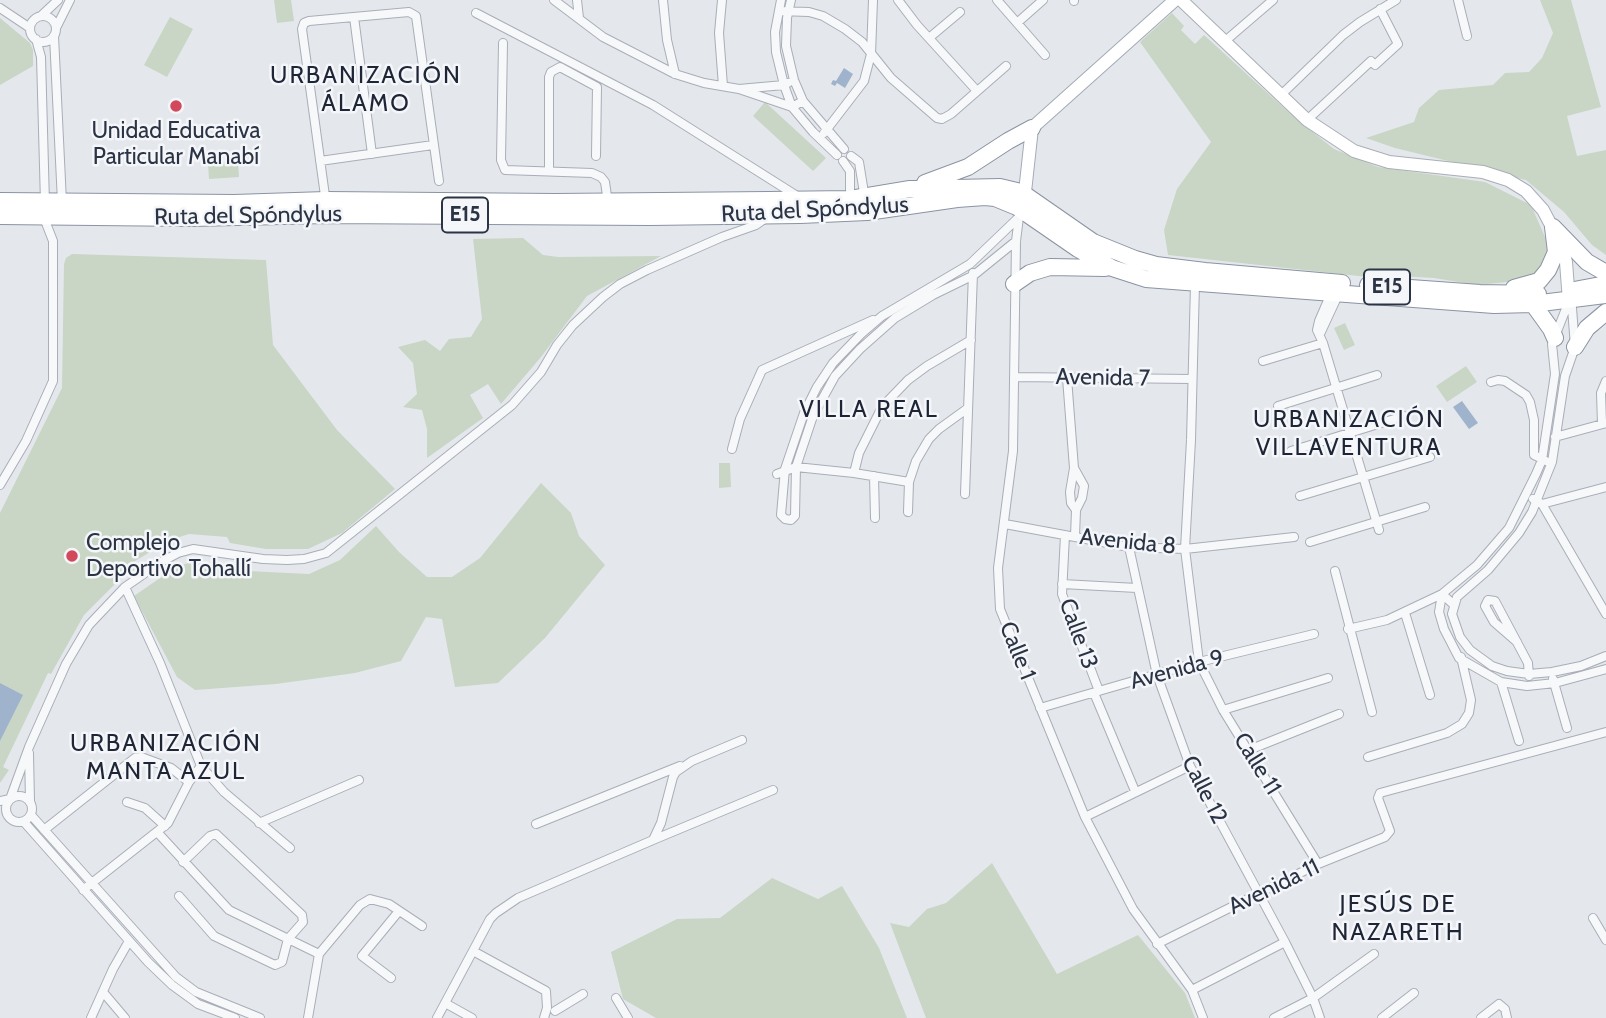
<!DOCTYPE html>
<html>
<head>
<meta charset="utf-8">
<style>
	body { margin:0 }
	canvas { display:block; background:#e4e7ec }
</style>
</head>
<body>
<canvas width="1606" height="1018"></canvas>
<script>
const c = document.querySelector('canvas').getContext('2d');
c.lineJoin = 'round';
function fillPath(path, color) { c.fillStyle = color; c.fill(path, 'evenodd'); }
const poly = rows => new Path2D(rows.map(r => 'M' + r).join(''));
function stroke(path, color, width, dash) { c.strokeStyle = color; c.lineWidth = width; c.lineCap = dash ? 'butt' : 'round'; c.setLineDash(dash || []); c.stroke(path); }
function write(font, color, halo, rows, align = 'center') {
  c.font = font + ' Cabin,sans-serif'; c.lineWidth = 5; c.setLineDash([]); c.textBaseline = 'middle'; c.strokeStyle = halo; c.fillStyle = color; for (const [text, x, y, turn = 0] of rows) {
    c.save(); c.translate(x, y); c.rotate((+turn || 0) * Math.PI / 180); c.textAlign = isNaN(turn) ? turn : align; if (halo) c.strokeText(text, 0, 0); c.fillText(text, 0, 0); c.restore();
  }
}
fillPath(poly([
	[274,0,291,0,294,21,277,23],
	[1540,0,1571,0,1601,107,1567,116,1577,156,1606,150,1606,255,1592,245,1564,212,1526,180,1395,148,1366,138,1414,122,1419,108,1439,90,1493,85,1505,73,1529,72,1542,58,1553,33],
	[1172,13,1184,26,1181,30,1195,44,1204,35,1296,119,1334,149,1378,167,1485,182,1531,205,1548,244,1548,252,1541,270,1527,280,1477,285,1434,278,1400,276,1377,278,1168,255,1164,230,1177,189,1211,142,1140,42],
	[170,17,193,29,167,77,144,65],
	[0,18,30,43,33,50,33,66,0,85],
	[765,102,826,158,813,171,753,116],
	[238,162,239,177,209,179,208,163],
	[523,238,543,255,558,257,661,256,587,296,541,357,501,404,488,384,470,395,483,418,427,458,427,429,422,410,403,407,417,394,413,363,398,347,425,340,440,351,449,339,471,337,482,319,473,239],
	[72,254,266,260,273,345,337,430,395,489,342,533,308,549,266,549,230,543,227,537,189,534,170,540,135,561,138,568,119,580,84,615,51,674,48,673,3,767,9,770,0,783,0,513,62,388,64,264,66,258],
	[1345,323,1355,345,1344,350,1334,328],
	[1466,366,1477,382,1447,402,1436,386],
	[719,463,730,463,731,487,719,488],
	[541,483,571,513,579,536,605,565,545,638,498,683,455,687,442,619,426,617,401,661,355,673,276,684,195,690,177,677,134,596,173,569,190,562,208,562,227,570,309,574,340,560,376,526,399,552,427,577,452,577,480,558],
	[992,863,1057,974,1138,935,1185,993,1195,1018,926,1018,890,923,909,927,927,909,946,903],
	[772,878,818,899,842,886,879,948,907,1018,656,1018,623,999,611,952,677,919,720,918]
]), '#c9d6c5');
fillPath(poly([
	[844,68,853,74,845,88,837,83,835,86,831,84,833,80,836,81],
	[1462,401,1478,423,1469,429,1453,407],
	[0,683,23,695,0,741]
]), '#9fb4cc');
const street = poly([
	[554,0,603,37,675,74,704,83,739,89],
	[577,0,579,18],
	[663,0,667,40,675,74],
	[722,0,719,33,723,86],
	[781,0,775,32,776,52,784,85,792,107,813,132,837,155],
	[791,0,787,18,786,46,794,80,803,101,844,149],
	[898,0,917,25,977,91],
	[997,0,1045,55],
	[1074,0,1074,1],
	[1458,0,1467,36],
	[0,8,30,28],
	[779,11,809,12,823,16,845,29,862,42,891,78,937,118,942,119,951,114,1006,66],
	[476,13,653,105,797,196],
	[41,16,58,0],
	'30 29a13 13 0 1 1 26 0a13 13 0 1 1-26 0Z',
	[354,17,372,154],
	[1017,23,1043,0],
	[56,28,70,0],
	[54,36,62,202],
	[929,38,960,12],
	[36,39,41,57,45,203],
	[1224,42,1273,0],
	[503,43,501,160,505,170,592,173,601,177,605,182,608,203],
	[788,83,784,85,739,89,792,107,803,101],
	[1281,95,1343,35,1360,22,1396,0],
	[1307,120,1371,61,1375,65,1398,44,1380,9],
	[824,133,864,81,871,54,873,0],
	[851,156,859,162,865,199],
	[320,161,433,145],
	[843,161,850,171,850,200],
	[549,171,549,77,551,72,560,67,597,87,596,156],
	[326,203,302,29,304,23,309,21,409,12,416,16,439,181],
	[1022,209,1019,217,1016,241,1013,451,998,568,1000,609,1085,817,1133,909,1192,990,1203,1018],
	[1016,241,974,275,933,295,895,318,860,349,835,376,813,416,796,467,795,516,791,520,785,519,781,515,785,469,804,413,817,387,833,363,861,334,882,316,970,264,1018,218],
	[1195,284,1191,440,1185,549,1199,662,1223,710,1318,864],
	[1332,291,1319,321,1317,330,1323,343,1379,530],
	[1569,301,1552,344,1555,374,1542,460,1536,474,1509,528,1477,565,1442,594,1439,612,1444,629,1459,658,1501,682,1527,686,1555,683,1606,669],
	[1569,301,1572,308,1575,347,1565,376,1552,462,1532,512,1519,533,1488,570,1457,597,1452,614,1460,637,1470,650,1492,666,1507,671,1529,674,1552,672,1581,666,1606,656],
	[1320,334,1339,293],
	[1263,361,1323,343],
	[1014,377,1192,379],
	[1067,378,1074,468,1084,486,1082,498,1076,510,1075,536],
	[1491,382,1498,380,1505,381,1526,395,1530,402,1534,420,1534,455,1546,461],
	[1278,406,1377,375],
	[1602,424,1601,393,1606,381],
	[1555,437,1606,423],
	[732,449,740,419,762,370,873,320],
	[1291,451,1404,416],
	[1074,468,1070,492,1071,503,1076,510],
	[854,473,859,453,882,407,908,380,927,366,971,340],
	[777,474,796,467,854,473,909,482],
	[874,476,875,518],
	[0,485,26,441,53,381,53,241,46,223,46,216],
	[965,494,973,273],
	[1300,496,1430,457],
	[1533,499,1542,504,1606,614],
	[1542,504,1606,487],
	[908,512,909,482,916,461,929,439,939,429,968,408],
	[1005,524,1129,547,1185,549,1294,537],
	[1065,535,1062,594,1099,691],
	[1310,542,1425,507],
	[1129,547,1157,675,1190,766,1285,942,1313,998,1320,1018],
	[1335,571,1372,712],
	[1062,584,1137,588],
	[125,587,160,663,201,766,224,792,290,848],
	[1405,613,1430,695],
	[1348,629,1387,620,1442,594,1453,604],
	[1517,642,1494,622,1485,606,1488,600,1495,601,1528,663,1529,676],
	[1553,679,1567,728],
	[1501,682,1519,741],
	[1094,693,1135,791],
	[1040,708,1199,662,1314,634],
	[1223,710,1328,678],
	[1249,750,1339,714],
	[29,753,30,801],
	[1368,757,1447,733,1462,724,1469,713,1471,700,1461,657],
	[189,782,201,766],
	'6 809a13 13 0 1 1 26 0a13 13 0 1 1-26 0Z',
	[0,801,10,799,29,747,66,664,89,625,125,587,161,562,178,553,193,549,263,559,287,560,304,559,326,553,512,405,541,372,557,345,573,325,603,297,620,284,647,270,722,237,756,225,766,218],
	[127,802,145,808,165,826],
	[31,815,176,977,196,992,260,1018],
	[1085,817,1190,766],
	[24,822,148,962,172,985,198,1004,235,1018],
	[259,823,359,780],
	[536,824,680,766],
	[44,830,135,758,141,757,171,768,189,782,168,823,83,890],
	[158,833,229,910,319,954,308,1018],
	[653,840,773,790],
	[179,896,214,936,275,965,282,962,288,939,303,922,302,915,216,834,210,836,183,862],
	[1593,918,1606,940],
	[1157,944,1318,864,1385,837,1390,831,1378,798,1380,793,1606,732],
	[473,951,546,991,547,1008,544,1018],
	[319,954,360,905,370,899,389,904,422,926],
	[391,978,362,956,399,911],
	[1192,990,1285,942],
	[103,992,125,1018],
	[616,998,628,1018],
	[445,1003,472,1018],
	[555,1011,583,994],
	[91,1018,113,969,129,941],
	[437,1018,490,919,496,913,518,898,653,840,661,823,673,777,676,772,692,761,742,740],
	[1274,1018,1313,998,1374,954],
	[1382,1018,1414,993],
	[1481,1018,1499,1004,1505,1009,1507,1018]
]);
const secondary = poly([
	[1181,0,1307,120,1354,151,1389,162,1483,172,1508,180,1526,191,1543,210,1562,246,1566,262,1569,301]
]);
const primary = poly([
	[1024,201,1032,128,1175,0]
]);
const highway = poly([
	[925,183,968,167,1008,141,1032,128],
	[0,201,234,203,326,200,555,202,769,200,850,199,910,189,1000,187,1021,192,1093,242,1135,259,1156,265,1205,271,1342,283],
	[0,216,191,218,328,215,650,217,800,215,867,212,957,199,985,197,995,198,1017,207,1078,249,1112,268,1146,279,1494,305,1533,304,1606,295],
	[1553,227,1587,262,1606,273],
	[1014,284,1030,273,1050,267,1105,268],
	[1368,285,1480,293,1538,294],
	[1514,288,1539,281,1548,270,1556,252,1553,227],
	[1574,290,1606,284],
	[1533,304,1551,329,1555,338],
	[1575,347,1587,328,1606,312]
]);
stroke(street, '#a9aeb7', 10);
stroke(secondary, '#a9aeb7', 14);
stroke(primary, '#a3abb8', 14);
stroke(highway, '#8b94a3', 18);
stroke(street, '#f7f8fa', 8);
stroke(secondary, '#fff', 12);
stroke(primary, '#fff', 12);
stroke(highway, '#fff', 16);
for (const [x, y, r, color] of [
	[176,106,7,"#d1495b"],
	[72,556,7,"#d1495b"]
]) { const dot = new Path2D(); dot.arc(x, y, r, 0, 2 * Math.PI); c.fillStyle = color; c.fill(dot); stroke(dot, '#f4f6f9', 2.5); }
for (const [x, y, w] of [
	[465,215,46],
	[1387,287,46]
]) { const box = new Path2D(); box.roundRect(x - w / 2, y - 17.5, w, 35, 5); c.fillStyle = '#f4f6f9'; c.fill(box); stroke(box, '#2b3445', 2); }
write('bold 21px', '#2b3445', null, [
	["E15",465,215],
	["E15",1387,287]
]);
write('23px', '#2b3445', '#f4f6f9', [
	["Unidad Educativa",176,131],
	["Particular Manabí",176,157],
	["Complejo",86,543,"left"],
	["Deportivo Tohallí",86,569,"left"]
]);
write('23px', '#2b3445', '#f4f6f9', [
	["Ruta del Spóndylus",815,210,-3],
	["Ruta del Spóndylus",248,216,-1],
	["Avenida 7",1103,378,1],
	["Avenida 8",1128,542,6],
	["Calle 13",1078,634,70],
	["Calle 1",1017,651,68],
	["Avenida 9",1177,670,-15],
	["Calle 11",1257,764,58],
	["Calle 12",1204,790,63],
	["Avenida 11",1274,887,-26]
]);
c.letterSpacing = '2px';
write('24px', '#1d2536', '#f4f6f9', [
	["URBANIZACIÓN",366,76],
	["ÁLAMO",366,104],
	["VILLA REAL",869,410],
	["URBANIZACIÓN",1349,420],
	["VILLAVENTURA",1349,448],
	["URBANIZACIÓN",166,744],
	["MANTA AZUL",166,772],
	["JESÚS DE",1398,905],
	["NAZARETH",1398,933]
]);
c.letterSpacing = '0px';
</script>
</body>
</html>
